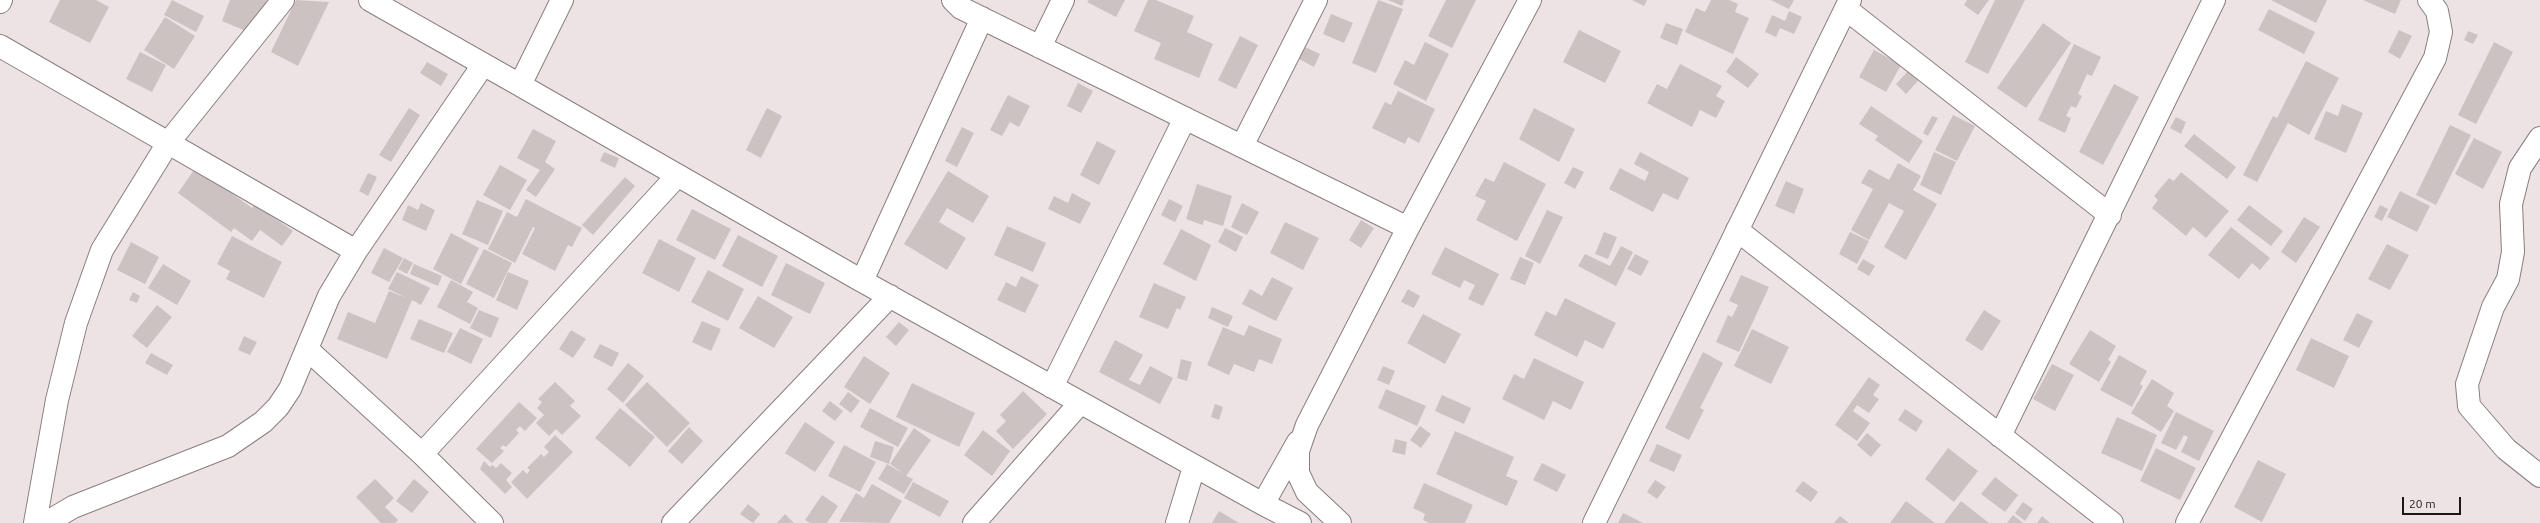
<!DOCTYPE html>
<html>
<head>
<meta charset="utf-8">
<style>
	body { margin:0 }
	#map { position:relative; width:2540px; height:523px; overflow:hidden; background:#eee3e4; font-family:Ubuntu,sans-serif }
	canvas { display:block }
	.scale { position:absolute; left:2402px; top:497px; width:59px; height:18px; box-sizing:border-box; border:2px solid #1c1818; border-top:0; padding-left:5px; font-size:12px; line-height:14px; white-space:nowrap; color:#1c1818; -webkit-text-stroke:3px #eee3e4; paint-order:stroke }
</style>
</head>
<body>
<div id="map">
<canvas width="2540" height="523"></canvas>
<div class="scale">20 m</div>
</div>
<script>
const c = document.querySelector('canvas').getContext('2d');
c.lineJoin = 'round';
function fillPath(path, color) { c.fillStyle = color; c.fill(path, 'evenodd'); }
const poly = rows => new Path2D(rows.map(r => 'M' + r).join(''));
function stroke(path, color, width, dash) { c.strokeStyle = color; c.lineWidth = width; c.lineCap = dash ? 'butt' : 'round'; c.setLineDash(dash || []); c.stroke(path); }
fillPath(poly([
	[60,0,96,0,109,7,90,43,49,22],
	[172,0,204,16,196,32,164,15],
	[230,0,267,0,253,34,222,21],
	[296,0,329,2,298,66,271,52],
	[1089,0,1125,0,1116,17,1087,2],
	[1148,0,1156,0,1194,16,1187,32,1213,44,1199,78,1154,59,1161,43,1134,31],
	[1378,0,1403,9,1376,73,1352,63],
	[1388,0,1404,0,1402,6],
	[1446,0,1476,0,1452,48,1428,36],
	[1632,0,1647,0,1644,6],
	[1711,0,1729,0,1738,4,1735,12,1749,18,1733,54,1685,32,1696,8,1705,12],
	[1771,0,1794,0,1789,9],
	[1967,0,1989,0,1978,15,1964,5],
	[1995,0,2025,0,1988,74,1965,62],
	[2271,0,2327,0,2316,23],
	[2363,0,2401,0,2395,14],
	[2269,9,2315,32,2304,54,2258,30],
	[1789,11,1802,17,1794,34,1780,28,1776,37,1765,32,1772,15,1785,21],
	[1331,14,1353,23,1344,43,1323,34],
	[165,17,195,36,174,69,144,50],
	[1666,23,1683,29,1677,45,1660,38],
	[2043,23,2071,43,2026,108,1997,88],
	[1579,30,1621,51,1605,83,1563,62],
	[2399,30,2412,36,2400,59,2388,52],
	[2468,31,2478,35,2473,44,2464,40],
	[1240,36,1258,45,1236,89,1218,80],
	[1425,42,1449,54,1426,101,1393,84,1405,60,1414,65],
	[2494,42,2513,52,2476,124,2458,115],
	[2074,44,2101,57,2092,76,2087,74,2078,94,2082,96,2076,108,2071,106,2066,116,2071,118,2065,133,2038,120],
	[1305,47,1320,54,1314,67,1299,59],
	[1874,50,1901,65,1886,92,1859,77],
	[140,52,166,65,152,92,126,79],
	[1736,57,1759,74,1748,88,1726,72],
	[2306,61,2339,78,2309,135,2288,123,2257,182,2243,175,2273,116,2277,118],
	[427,62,448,74,441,86,420,73],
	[1680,64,1722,86,1716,96,1725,101,1716,118,1700,110,1692,127,1647,103,1657,84,1667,89],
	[1908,71,1918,81,1906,94,1896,84],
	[1078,83,1093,91,1081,113,1067,106],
	[2114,84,2139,97,2103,165,2079,152],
	[1398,91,1435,109,1419,143,1408,137,1405,144,1372,128,1385,102,1391,105],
	[1008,95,1030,106,1019,127,1010,122,1002,136,990,130],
	[2342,104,2363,113,2346,153,2314,139,2326,111,2338,116],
	[1871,106,1923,141,1909,163,1875,140,1878,136,1859,124],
	[409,108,420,115,391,162,379,155],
	[767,108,782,116,761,158,746,150],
	[1534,108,1575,129,1559,162,1519,139],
	[1953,115,1975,126,1957,161,1935,150],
	[1932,116,1938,118,1928,136,1923,133],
	[2176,117,2186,122,2181,134,2170,128],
	[2450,125,2471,135,2436,205,2416,195],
	[962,127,974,133,957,167,945,161],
	[533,129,556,141,545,162,555,169,536,197,526,190,540,170,517,158],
	[2194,134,2236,167,2227,179,2184,146],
	[2474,138,2502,152,2483,189,2455,174],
	[1097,141,1116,151,1099,185,1080,175],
	[604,152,619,158,615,168,600,161],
	[1640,152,1689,178,1678,200,1663,193,1653,212,1609,189,1620,168,1645,181,1649,172,1634,164],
	[1934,152,1956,162,1941,195,1920,185],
	[1504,162,1546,184,1517,241,1476,220,1486,201,1475,196,1485,178,1494,182],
	[1898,163,1921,176,1913,190,1937,204,1906,260,1884,247,1904,211,1889,203,1869,240,1851,230,1873,189,1861,183,1869,169,1889,180],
	[500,165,527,180,510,210,483,195],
	[196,167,252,208,255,204,293,231,282,246,260,230,252,241,234,228,231,232,178,193],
	[1573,167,1584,172,1575,189,1564,183],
	[948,171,989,196,973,223,947,208,939,222,966,238,947,270,904,244],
	[2181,172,2229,211,2206,238,2193,227,2186,236,2152,208,2158,200,2154,196,2169,178,2174,181],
	[368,173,377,177,368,196,359,191],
	[625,177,635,186,593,235,582,225],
	[1786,181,1804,189,1794,214,1775,206],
	[1197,184,1232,196,1223,226,1204,220,1203,225,1186,219],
	[2400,191,2430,206,2417,232,2387,217],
	[1072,193,1091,203,1080,224,1048,209,1054,196,1068,203],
	[526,199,582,228,572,247,568,245,555,271,522,254,535,228,533,227,515,263,488,249,507,212,517,217],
	[1169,199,1183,206,1175,222,1161,215],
	[477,200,503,211,488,245,462,234],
	[421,203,435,210,426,231,402,220,408,205,418,210],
	[1242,203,1259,212,1247,235,1231,227],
	[2249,205,2283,231,2271,246,2237,220],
	[2380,205,2388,209,2382,221,2374,217],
	[692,209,731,229,715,260,676,240],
	[1547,210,1563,217,1540,264,1525,256],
	[2304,217,2320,227,2296,263,2281,252],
	[1361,220,1374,228,1361,248,1349,240],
	[1285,222,1319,238,1303,270,1270,253],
	[1007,226,1046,243,1033,272,994,255],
	[2231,227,2270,258,2260,270,2252,263,2239,279,2208,255],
	[1225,228,1243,237,1236,252,1218,242],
	[1181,229,1211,245,1196,281,1163,264],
	[1604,232,1617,237,1608,259,1595,254],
	[1850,232,1869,241,1857,264,1839,254],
	[451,233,479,248,461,284,433,269],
	[738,235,778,256,762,287,722,266],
	[232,236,282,262,264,298,226,279,230,271,217,264],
	[659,239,696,258,679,292,642,273],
	[131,242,159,257,145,284,117,270],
	[2387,244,2409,255,2390,290,2368,279],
	[1621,246,1633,252,1616,286,1578,266,1585,254,1610,266],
	[1445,247,1499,274,1483,306,1468,299,1475,285,1464,280,1460,288,1431,274],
	[384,248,403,258,389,282,371,273],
	[484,249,512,263,494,298,466,284],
	[1635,254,1649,261,1641,276,1627,269],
	[1520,257,1534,263,1525,285,1510,279],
	[404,258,413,263,407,274,398,269],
	[1863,259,1875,266,1869,276,1857,269],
	[786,263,825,283,810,314,771,295],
	[163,264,191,281,177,305,148,288],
	[414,264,442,276,438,286,410,274],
	[708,270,744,289,728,321,691,302],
	[397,272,430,288,421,305,412,300,387,359,337,339,348,312,375,323,389,291,407,298,388,289],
	[508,272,529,281,517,310,496,300],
	[1741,275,1769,287,1739,352,1716,342,1728,315,1732,317,1738,305,1729,301],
	[1021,276,1039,285,1025,313,997,300,1006,282,1016,287],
	[1272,277,1293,288,1276,321,1242,304,1250,289,1262,296],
	[451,280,473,292,467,302,478,308,470,324,437,307],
	[1154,283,1186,297,1180,310,1177,308,1168,329,1139,317],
	[1408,289,1420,296,1414,308,1401,302],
	[133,292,140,296,137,303,129,300],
	[758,296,793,317,774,348,739,328],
	[1565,298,1616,323,1603,349,1585,340,1577,357,1534,335,1546,311,1556,316],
	[157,305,172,317,147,348,132,336],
	[1212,307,1233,316,1228,327,1208,318],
	[479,310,499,318,491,338,470,328],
	[1984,310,2001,321,1982,351,1965,340],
	[2357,313,2373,321,2359,348,2343,340],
	[1423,314,1461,334,1445,364,1407,343],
	[419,319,453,333,444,353,410,339],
	[702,321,721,329,711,351,692,342],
	[899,322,909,330,896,346,886,337],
	[1249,325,1282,339,1272,364,1259,359,1254,372,1234,364,1229,375,1207,365,1223,327,1244,336],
	[460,328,483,339,471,364,447,352],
	[1752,329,1789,347,1771,384,1734,366],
	[571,330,586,339,573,358,559,349],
	[2090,330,2116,346,2108,360,2111,362,2099,382,2069,364],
	[244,336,257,342,250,355,238,350],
	[2311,338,2349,356,2334,388,2296,370],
	[1115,340,1143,355,1129,380,1140,385,1150,366,1173,378,1160,404,1099,372],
	[600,344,619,353,612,367,593,357],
	[1703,352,1723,363,1700,408,1704,410,1689,440,1665,428],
	[151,353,173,365,167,375,145,363],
	[2119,355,2147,371,2140,384,2143,386,2132,407,2100,390],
	[864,356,890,373,870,404,844,387],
	[1534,358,1584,382,1571,410,1553,401,1544,420,1502,399,1514,374,1524,379],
	[1181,359,1192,362,1187,381,1177,378],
	[628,363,644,376,623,403,607,389],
	[2052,364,2074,375,2055,411,2033,399],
	[1383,366,1395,371,1389,385,1377,380],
	[1869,377,1880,385,1873,395,1879,399,1869,413,1857,405,1853,411,1870,423,1857,441,1835,425],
	[2152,379,2174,393,2167,406,2174,411,2161,432,2131,413],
	[555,382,575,401,570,406,581,416,562,435,556,429,549,436,536,423,544,415,537,408,542,402,538,399],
	[647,382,690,423,667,447,625,405],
	[912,383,975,413,959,447,896,417],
	[1386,389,1426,406,1417,426,1378,408],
	[1023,391,1047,414,1013,449,996,431,1006,421,1000,415],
	[848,392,860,401,851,413,839,404],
	[1442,395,1471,408,1464,424,1435,411],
	[830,401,843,411,835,421,822,411],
	[519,402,537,418,525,431,520,426,516,430,519,433,506,447,503,445,500,448,504,451,492,463,476,449],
	[1215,404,1223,407,1219,420,1211,417],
	[620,408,655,437,630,467,595,438],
	[870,408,908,428,898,447,860,427],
	[1905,409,1923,421,1916,432,1898,420],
	[2176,412,2214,431,2199,461,2181,452,2188,437,2184,435,2176,450,2161,443],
	[2117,417,2157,435,2142,471,2101,453],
	[805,422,835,442,815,472,785,453],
	[1420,426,1431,434,1421,448,1410,440],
	[689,427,703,441,682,464,668,451],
	[914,428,931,440,906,476,913,479,904,494,878,479,887,464,904,474,890,464],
	[983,430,1010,451,992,476,964,455],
	[1455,431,1514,457,1506,476,1518,481,1507,506,1436,474],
	[1867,433,1881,445,1871,457,1857,445],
	[555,435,573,452,527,499,511,482,523,470,527,474,530,470,527,468,541,454,544,457,549,452,544,447],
	[1395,439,1407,442,1405,455,1392,452],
	[875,441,894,447,889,464,870,457],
	[1657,444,1682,455,1674,472,1649,461],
	[844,445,876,462,860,492,828,476],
	[1948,448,1978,471,1954,502,1925,479],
	[2156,448,2196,468,2180,500,2140,481],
	[2258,460,2286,474,2262,522,2234,507],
	[484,461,490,467,492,465,496,468,501,463,512,473,506,480,512,487,505,494,480,469],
	[1542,463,1566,475,1557,492,1533,480],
	[1995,477,2018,495,2005,512,1981,494],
	[375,479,394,498,385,507,398,520,395,523,381,523,356,497],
	[414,479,429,492,412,513,396,501],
	[1655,480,1666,487,1657,499,1647,492],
	[1803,481,1818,492,1811,502,1795,491],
	[913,482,949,501,940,517,904,498],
	[1424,483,1473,505,1465,523,1429,523,1423,520,1425,514,1413,508],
	[872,484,902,501,889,523,839,522,856,493,864,498],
	[822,495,838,506,827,523,810,523,805,520],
	[1906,501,1935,523,1890,523],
	[1961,501,1989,523,1944,523],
	[2023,502,2033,509,2025,521,2015,513],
	[748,504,760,514,753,523,740,514],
	[1219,511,1239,523,1212,523],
	[1623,513,1643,523,1618,523],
	[785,514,794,523,777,523],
	[2013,515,2023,523,2007,523],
	[1840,516,1849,523,1834,523],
	[2042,516,2050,523,2037,523]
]), '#ccc2c2');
const minor = poly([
	[370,0,520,85],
	[562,0,520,85,862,281,982,18],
	[953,0,961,8,1408,228],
	[0,2,1,0],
	[1846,9,2110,215],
	[0,46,356,251],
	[1040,47,1063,0],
	[2540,138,2520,168,2511,204,2513,252,2508,279,2493,307,2467,384,2469,406,2506,449,2540,476],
	[1242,146,1316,0],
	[1737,230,2112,523],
	[862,281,1263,504,1300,523],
	[307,349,422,454,492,523],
	[1052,387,1185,118],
	[2000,436,2214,0],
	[422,454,677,176],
	[1263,504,1298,442],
	[35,523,57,400,76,323,102,250,168,143,283,0],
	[46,523,73,507,228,446,263,422,278,407,290,389,329,296,356,251,483,65],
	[673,523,890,296],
	[974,523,1080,403],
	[1177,523,1194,467],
	[1340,523,1307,492,1298,473,1298,451,1307,425,1408,228,1530,0],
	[1594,523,1850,0],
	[2187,523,2435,58,2441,32,2437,11,2429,0]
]);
stroke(minor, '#897f7f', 24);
stroke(minor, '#fff', 22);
</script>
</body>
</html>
